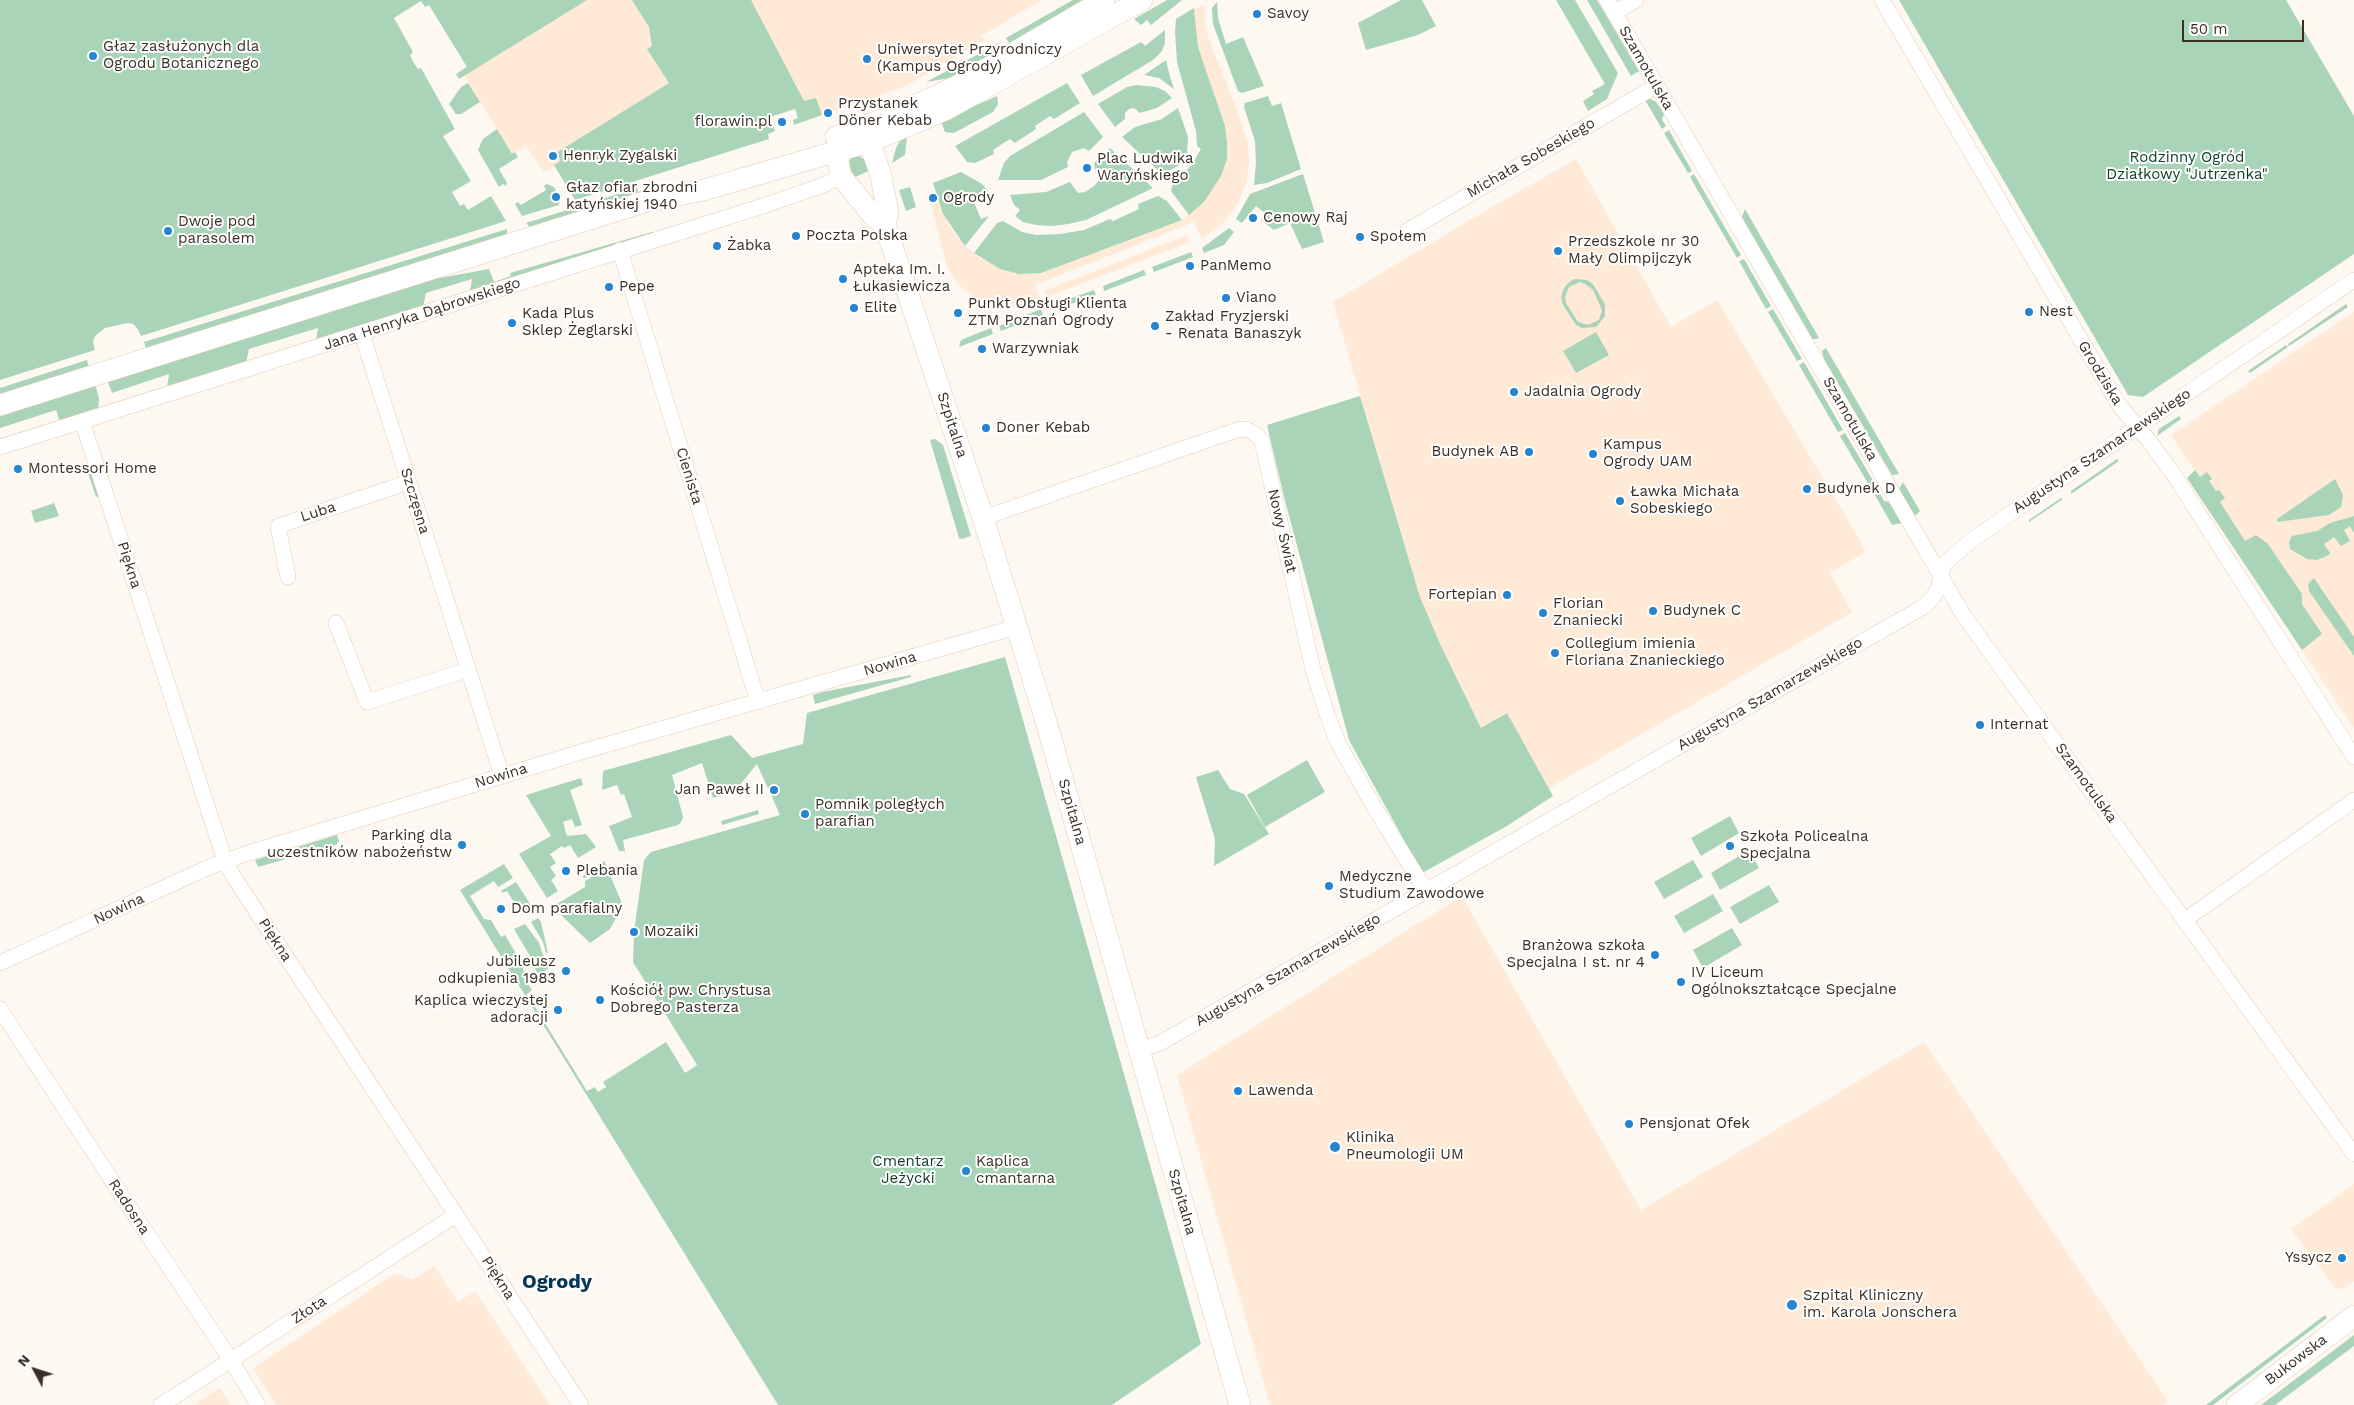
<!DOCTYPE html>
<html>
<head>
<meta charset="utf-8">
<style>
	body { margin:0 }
	#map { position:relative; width:2354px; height:1405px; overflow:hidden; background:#fef8f3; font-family:"Work Sans",sans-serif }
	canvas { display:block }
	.north { position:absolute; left:10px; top:1345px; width:50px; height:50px; -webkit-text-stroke:4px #fff; paint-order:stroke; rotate:310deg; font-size:14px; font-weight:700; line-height:20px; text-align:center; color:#3a2f25 }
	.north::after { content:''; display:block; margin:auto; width:18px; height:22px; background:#3a2f25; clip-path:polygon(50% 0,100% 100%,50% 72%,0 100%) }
	.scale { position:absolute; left:2182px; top:20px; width:122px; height:22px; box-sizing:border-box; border:2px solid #3a2f25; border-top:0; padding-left:6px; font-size:15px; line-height:18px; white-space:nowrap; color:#3a2f25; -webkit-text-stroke:4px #fff; paint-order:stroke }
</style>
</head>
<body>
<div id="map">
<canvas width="2354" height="1405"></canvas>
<div class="north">N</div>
<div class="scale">50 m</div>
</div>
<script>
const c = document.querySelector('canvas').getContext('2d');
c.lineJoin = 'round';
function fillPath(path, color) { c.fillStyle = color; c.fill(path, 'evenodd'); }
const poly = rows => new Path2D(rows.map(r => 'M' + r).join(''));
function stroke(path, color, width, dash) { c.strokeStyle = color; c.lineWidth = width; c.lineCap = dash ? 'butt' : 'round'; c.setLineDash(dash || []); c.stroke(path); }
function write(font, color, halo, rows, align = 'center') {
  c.font = font + ' "Work Sans",sans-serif'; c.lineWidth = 4; c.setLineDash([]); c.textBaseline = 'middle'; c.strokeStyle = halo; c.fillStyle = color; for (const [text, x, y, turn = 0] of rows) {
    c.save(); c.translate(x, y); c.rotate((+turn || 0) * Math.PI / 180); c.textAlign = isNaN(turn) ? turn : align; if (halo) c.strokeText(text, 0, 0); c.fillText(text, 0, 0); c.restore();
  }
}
fillPath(poly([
	[423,0,1042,0,981,36,985,40,904,87,813,118,804,102,790,111,770,117,775,131,574,195,555,166,544,172,526,146,512,154,461,71,467,67,429,5,425,7],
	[1205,6,1205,25,1210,42,1238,112,1248,144,1249,161,1247,180,1239,201,1231,214,1221,225,1202,239,1194,222,1035,285,1041,302,1033,305,1007,308,994,306,975,298,964,290,954,279,947,266,929,197,936,195,943,214,951,228,965,246,981,259,1182,220,1204,202,1225,126,1198,47,1194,8],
	[1576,159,1671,327,1717,300,1861,542,1865,552,1830,573,1852,612,1549,788,1507,714,1481,728,1441,646,1420,597,1394,512,1333,302,1470,220],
	[1187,235,1190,242,1047,297,1044,291],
	[2354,312,2354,728,2194,488,2196,473,2172,437,2173,434],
	[1462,896,1641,1210,1924,1042,2168,1401,2162,1405,1270,1405,1177,1075],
	[2354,1184,2354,1281,2345,1288,2336,1289,2291,1229],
	[434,1266,458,1302,475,1291,550,1405,276,1405,253,1368,395,1273,412,1280],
	[220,1388,231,1405,194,1405]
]), '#feead7');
fillPath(poly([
	[0,0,587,0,459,79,456,74,467,67,429,5,425,7,421,1,394,18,413,52,410,55,413,62,418,69,421,68,455,129,443,136,471,181,452,192,460,206,464,204,468,210,491,196,506,221,141,336,137,328,133,324,127,323,105,328,95,336,93,342,95,350,0,380],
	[632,0,751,0,804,101,816,98,822,115,794,125,793,120,798,118,795,109,770,117,775,131,768,134,769,139,575,200,554,165,561,161,556,153,669,83,647,49,652,46,649,27],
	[1073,0,1083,0,1009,43,1006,38],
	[1167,0,1182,0,1151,25,1147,20,1141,25,1134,19],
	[1401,0,1422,0,1436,26,1418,35,1366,50,1358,23],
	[1556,0,1575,0,1618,73,1607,99,1588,111,1583,101,1594,94,1592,91,1605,84],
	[1587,0,1597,0,1639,71,1631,76],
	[1899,0,2286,0,2354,116,2354,254,2143,397,2128,395],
	[1217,2,1218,18,1226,44,1243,37,1264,86,1242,93,1238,91,1213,24,1212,8],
	[1194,8,1198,47,1225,126,1227,142,1227,159,1221,176,1204,202,1189,215,1171,191,1173,183,1191,166,1201,149,1197,146,1196,131,1177,62,1175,32,1176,19],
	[1165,30,1165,43,1162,51,1153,60,1093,96,1081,75,1141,42,1145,46],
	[999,43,1002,48,950,78,926,82],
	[1166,60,1169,73,1174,89,1159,78,1144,75],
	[468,83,480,102,461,114,456,114,449,104,461,87],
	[1067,83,1080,103,1054,119,1050,116,1035,126,1036,129,1015,143,1010,139,993,150,994,154,975,163,967,162,955,146],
	[1136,85,1156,87,1165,91,1172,98,1157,108,1140,113,1134,108,1129,109,1125,113,1125,119,1115,127,1098,104,1127,87],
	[997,96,998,104,993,112,954,133,945,132,941,121],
	[1268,96,1272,106,1281,103,1301,169,1267,183,1254,185,1256,163,1255,141,1244,107,1245,103],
	[1651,99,1656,102,1664,114,1662,120,1666,126,1662,129,1645,100],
	[1178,108,1188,137,1187,154,1178,166,1162,174,1122,137,1135,127,1162,119],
	[1084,112,1103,137,1089,151,1084,148,1072,152,1067,162,1068,167,1041,180,998,180,1004,163,1010,156],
	[497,129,512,154,515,152,518,157,499,169,507,183,505,186,503,184,499,187,478,150,483,139],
	[1669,130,1692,171,1688,173,1664,133],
	[907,137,905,155,892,163,896,148,900,141],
	[1110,148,1153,188,1086,220,1068,224,1052,226,1036,225,1023,222,1015,216,1020,210,1014,205,1010,195,1046,192,1070,182,1078,193,1085,192,1094,186,1100,179,1100,174,1096,173,1094,163],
	[858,155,864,159,869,171,855,177,850,171,849,162,851,158],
	[961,172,982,184,988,191,973,200,981,219,989,216,965,246,943,214,933,183],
	[1303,174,1324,242,1302,249,1290,223,1274,230,1261,220,1266,214,1256,206,1242,223,1236,219,1250,194],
	[1694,174,1741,255,1737,258,1690,177],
	[547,184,554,187,560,198,559,205,522,216,515,204,518,202,521,205,546,190,544,186],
	[910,187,916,207,906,211,899,190],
	[637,188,639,194,531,228,526,223],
	[1158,196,1167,201,1182,220,1041,273,1019,274,1000,269,974,253,997,223,1003,221,1022,232,1036,235,1060,234,1084,230,1110,219,1113,221,1139,209,1138,204],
	[1745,209,1819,338,1817,339,1812,339,1742,217],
	[1229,228,1234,232,1224,245,1204,253,1202,248],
	[507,229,507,235,146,349,144,342],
	[652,232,653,234,470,292,472,279,426,293,423,307,316,341,318,328,249,349,246,363,167,388,169,374,112,393,107,380,423,281,489,269,494,282,511,276,510,273],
	[1191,252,1193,257,1154,272,1152,267],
	[1744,259,1771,306,1766,309,1739,261],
	[1144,270,1146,275,1104,291,1103,286],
	[1574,279,1587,280,1593,284,1605,304,1605,316,1596,327,1582,328,1576,325,1563,305,1561,297,1563,290,1567,284],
	[1580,282,1585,284,1593,290,1602,310,1599,320,1588,325,1578,322,1566,303,1565,297,1569,287],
	[1094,290,1096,295,1054,310,1052,305],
	[2346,304,2348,307,2289,346,2288,344],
	[1041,309,1043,315,1001,331,999,326],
	[1773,309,1802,359,1797,361,1768,312],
	[991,328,993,334,959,347,961,340],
	[1596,332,1609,355,1576,373,1563,351],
	[2286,345,2288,347,2250,373,2248,371],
	[1826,348,1899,474,1892,475,1824,360,1822,351],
	[87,360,89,367,0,395,0,388],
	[1804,362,1843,430,1838,432,1799,365],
	[95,384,99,398,98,410,60,422,56,410,0,428,0,414],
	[1360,396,1420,597,1441,646,1481,728,1507,713,1553,796,1507,826,1422,873,1349,740,1284,497,1267,425],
	[2179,416,2181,419,2157,436,2159,429],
	[1845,433,1878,489,1873,492,1840,436],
	[935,439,943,445,971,536,962,539,959,538,930,440],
	[2117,459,2119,461,2071,494,2071,491],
	[92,462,103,495,96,497,85,464],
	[2195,470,2200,477,2207,472,2212,479,2209,481,2216,491,2219,490,2225,498,2220,502,2245,541,2256,535,2268,544,2302,594,2302,604,2322,634,2302,650,2187,478],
	[2335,479,2343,495,2341,507,2329,515,2277,522,2277,519],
	[1903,482,1920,511,1915,516,1899,489],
	[1880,493,1884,501,1889,502,1902,523,1892,525,1875,495],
	[2061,498,2063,499,2029,522,2029,520],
	[54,503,59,516,35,523,31,511],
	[2354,516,2354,533,2350,526,2344,530,2350,541,2341,546,2334,537,2324,544,2330,553,2329,555,2317,560,2307,559,2290,549,2289,542,2292,536,2317,531,2330,523],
	[2314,578,2354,637,2354,656,2309,591,2308,584],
	[1005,657,1201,1344,1112,1405,778,1405,460,890,504,864,513,878,498,887,494,881,470,896,484,919,491,920,501,937,505,935,521,962,527,982,532,990,527,994,587,1091,595,1087,598,1092,606,1087,603,1082,666,1042,685,1073,697,1065,633,962,634,932,644,860,651,852,780,815,757,764,734,792,713,798,702,763,672,775,683,817,682,821,678,825,623,840,625,851,619,851,609,826,632,817,624,794,621,795,617,785,602,790,603,771,731,735,752,758,803,744,807,713],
	[911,675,911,677,815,704,813,695,822,692],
	[1307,760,1325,792,1265,827,1247,795],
	[1218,770,1230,789,1244,794,1269,834,1214,866,1215,839,1196,777],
	[581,778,583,785,570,790,582,825,575,827,572,819,563,822,567,836,586,834,596,847,578,858,570,845,564,848,562,846,550,854,556,863,550,867,556,876,551,880,558,891,547,898,519,854,551,836,526,795],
	[758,810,759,814,722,825,721,821],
	[1730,816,1739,833,1701,856,1691,838],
	[337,835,339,841,336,845,258,867,255,860],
	[1749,850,1759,868,1720,890,1711,873],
	[1693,860,1703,877,1664,899,1654,882],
	[604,861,606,865,585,878,582,877],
	[607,868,621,901,621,909,610,929,590,943,559,913,556,914,552,907,585,887,585,881],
	[516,882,534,910,528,914,520,901,515,904,507,891,502,893,501,891],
	[1769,885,1779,902,1740,924,1730,907],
	[1713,894,1723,911,1684,933,1674,916],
	[538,918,541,922,548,953,546,953,543,942,531,922],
	[525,924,539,943,544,958,549,956,549,968,538,975,530,956,514,929],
	[1732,928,1742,945,1703,968,1693,950],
	[2325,1315,2327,1318,2213,1405,2206,1405],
	[2354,1335,2354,1346,2275,1405,2261,1405]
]), '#a9d4b8');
const street = poly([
	[1607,0,1964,616,2354,1154],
	[1882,0,2119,405,2150,442,2174,475,2354,757],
	[1614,13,1636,0],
	[1407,231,1656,86],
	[620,250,758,702],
	[362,334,502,776],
	[82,421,225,861,235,879,581,1405],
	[0,447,766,205,826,184,841,176],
	[983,518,1237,430,1246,429,1257,435,1262,441,1313,670,1327,714,1338,743,1376,810,1426,891],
	[288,577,278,526,409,482],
	[336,623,367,702,467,670],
	[2185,920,2354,800],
	[0,963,207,868,245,854,581,752,1016,627],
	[0,1009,126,1202,231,1360,258,1405],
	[1140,1050,1160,1043,1923,607,1931,600,1938,589,1944,564,1973,539,2354,280],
	[161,1405,456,1215]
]);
const secondary = poly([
	[849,133,836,152,841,176,874,217,885,225,983,518,1048,728,1240,1405],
	[857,135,869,142,880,172,888,212,885,225],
	[836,137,907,110,959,85,1104,0],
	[0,405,647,201,704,190,869,142,947,109,1142,0],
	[2237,1405,2354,1316]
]);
stroke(street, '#e7ccb3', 16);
stroke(secondary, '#e7ccb3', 22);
stroke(street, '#fff', 15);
stroke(secondary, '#fff', 21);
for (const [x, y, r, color] of [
	[1257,14,5,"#2484d0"],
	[93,56,5,"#2484d0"],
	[867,59,5,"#2484d0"],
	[828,113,5,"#2484d0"],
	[782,122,5,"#2484d0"],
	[553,156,5,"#2484d0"],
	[1087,168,5,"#2484d0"],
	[556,197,5,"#2484d0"],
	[933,198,5,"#2484d0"],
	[1253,218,5,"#2484d0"],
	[168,231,5,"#2484d0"],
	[796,236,5,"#2484d0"],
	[1360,237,5,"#2484d0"],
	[717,246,5,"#2484d0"],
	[1558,251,5,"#2484d0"],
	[1190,266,5,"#2484d0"],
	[843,279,5,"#2484d0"],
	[609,287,5,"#2484d0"],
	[1226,298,5,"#2484d0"],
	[854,308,5,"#2484d0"],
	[2029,312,5,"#2484d0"],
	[958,313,5,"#2484d0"],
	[512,323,5,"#2484d0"],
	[1155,326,5,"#2484d0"],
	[982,349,5,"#2484d0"],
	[1514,392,5,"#2484d0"],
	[986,428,5,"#2484d0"],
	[1529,452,5,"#2484d0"],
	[1593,454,5,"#2484d0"],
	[18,469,5,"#2484d0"],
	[1807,489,5,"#2484d0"],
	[1620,501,5,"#2484d0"],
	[1507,595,5,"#2484d0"],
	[1653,611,5,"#2484d0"],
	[1543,613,5,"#2484d0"],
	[1555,653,5,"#2484d0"],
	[1980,725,5,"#2484d0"],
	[774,790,5,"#2484d0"],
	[805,814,5,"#2484d0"],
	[462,845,5,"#2484d0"],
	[1730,846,5,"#2484d0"],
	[566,871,5,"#2484d0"],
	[1329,886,5,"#2484d0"],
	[501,909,5,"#2484d0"],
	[634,932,5,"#2484d0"],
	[1655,955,5,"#2484d0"],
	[566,971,5,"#2484d0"],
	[1681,982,5,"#2484d0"],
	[600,1000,5,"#2484d0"],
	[558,1010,5,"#2484d0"],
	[1238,1091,5,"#2484d0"],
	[1629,1124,5,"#2484d0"],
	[1335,1147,6,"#2484d0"],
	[966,1171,5,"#2484d0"],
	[2342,1258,5,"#2484d0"],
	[1792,1305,6,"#2484d0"]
]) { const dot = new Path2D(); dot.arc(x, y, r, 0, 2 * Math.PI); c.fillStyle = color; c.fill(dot); stroke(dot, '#fff', 2); }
write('15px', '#3a2f25', '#fff', [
	["Savoy",1267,14],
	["Głaz zasłużonych dla",103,47],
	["Ogrodu Botanicznego",103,64],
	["Uniwersytet Przyrodniczy",877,50],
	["(Kampus Ogrody)",877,67],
	["Przystanek",838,104],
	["Döner Kebab",838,121],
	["florawin.pl",772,122,"right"],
	["Henryk Zygalski",563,156],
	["Plac Ludwika",1097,159],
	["Waryńskiego",1097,176],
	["Głaz ofiar zbrodni",566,188],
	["katyńskiej 1940",566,205],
	["Ogrody",943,198],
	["Cenowy Raj",1263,218],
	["Dwoje pod",178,222],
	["parasolem",178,239],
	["Poczta Polska",806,236],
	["Społem",1370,237],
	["Przedszkole nr 30",1568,242],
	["Mały Olimpijczyk",1568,259],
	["Żabka",727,246],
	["PanMemo",1200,266],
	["Apteka Im. I.",853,270],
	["Łukasiewicza",853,287],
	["Pepe",619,287],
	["Viano",1236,298],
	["Punkt Obsługi Klienta",968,304],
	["ZTM Poznań Ogrody",968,321],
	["Elite",864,308],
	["Nest",2039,312],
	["Kada Plus",522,314],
	["Sklep Żeglarski",522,331],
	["Zakład Fryzjerski",1165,317],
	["- Renata Banaszyk",1165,334],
	["Warzywniak",992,349],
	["Jadalnia Ogrody",1524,392],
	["Doner Kebab",996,428],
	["Kampus",1603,445],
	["Ogrody UAM",1603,462],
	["Budynek AB",1519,452,"right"],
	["Montessori Home",28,469],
	["Budynek D",1817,489],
	["Ławka Michała",1630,492],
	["Sobeskiego",1630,509],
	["Fortepian",1497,595,"right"],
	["Florian",1553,604],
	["Znaniecki",1553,621],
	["Budynek C",1663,611],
	["Collegium imienia",1565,644],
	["Floriana Znanieckiego",1565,661],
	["Internat",1990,725],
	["Jan Paweł II",764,790,"right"],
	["Pomnik poległych",815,805],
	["parafian",815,822],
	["Parking dla",452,836,"right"],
	["uczestników nabożeństw",452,853,"right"],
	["Szkoła Policealna",1740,837],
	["Specjalna",1740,854],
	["Plebania",576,871],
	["Medyczne",1339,877],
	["Studium Zawodowe",1339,894],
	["Dom parafialny",511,909],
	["Mozaiki",644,932],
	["Branżowa szkoła",1645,946,"right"],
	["Specjalna I st. nr 4",1645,963,"right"],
	["Jubileusz",556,962,"right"],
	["odkupienia 1983",556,979,"right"],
	["IV Liceum",1691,973],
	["Ogólnokształcące Specjalne",1691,990],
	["Kościół pw. Chrystusa",610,991],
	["Dobrego Pasterza",610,1008],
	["Kaplica wieczystej",548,1001,"right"],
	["adoracji",548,1018,"right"],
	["Lawenda",1248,1091],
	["Pensjonat Ofek",1639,1124],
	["Klinika",1346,1138],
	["Pneumologii UM",1346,1155],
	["Kaplica",976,1162],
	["cmantarna",976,1179],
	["Yssycz",2332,1258,"right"],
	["Szpital Kliniczny",1803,1296],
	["im. Karola Jonschera",1803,1313]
], 'left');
write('15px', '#3a2f25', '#fff', [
	["Szamotulska",1646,68,60],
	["Michała Sobeskiego",1531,158,-30],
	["Jana Henryka Dąbrowskiego",422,314,-18],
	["Grodziska",2100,373,59],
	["Szamotulska",1850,419,60],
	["Szpitalna",952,425,72],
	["Augustyna Szamarzewskiego",2102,451,-34],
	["Cienista",689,476,73],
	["Szczęsna",415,501,73],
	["Luba",318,512,-18],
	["Nowy Świat",1282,531,77],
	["Piękna",129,565,72],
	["Nowina",890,664,-16],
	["Augustyna Szamarzewskiego",1770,694,-30],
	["Nowina",501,776,-17],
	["Szamotulska",2086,783,54],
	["Szpitalna",1072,812,74],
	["Nowina",119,909,-25],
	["Piękna",275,940,57],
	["Augustyna Szamarzewskiego",1288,970,-30],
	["Szpitalna",1182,1202,74],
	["Radosna",129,1207,57],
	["Piękna",498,1278,57],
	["Złota",309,1310,-33],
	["Bukowska",2296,1360,-37]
]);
write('15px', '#0e4028', '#fff', [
	["Rodzinny Ogród",2187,158],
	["Działkowy \"Jutrzenka\"",2187,175],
	["Cmentarz",908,1162],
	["Jeżycki",908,1179]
]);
write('bold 20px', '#07365b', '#fff', [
	["Ogrody",557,1282]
]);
</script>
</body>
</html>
